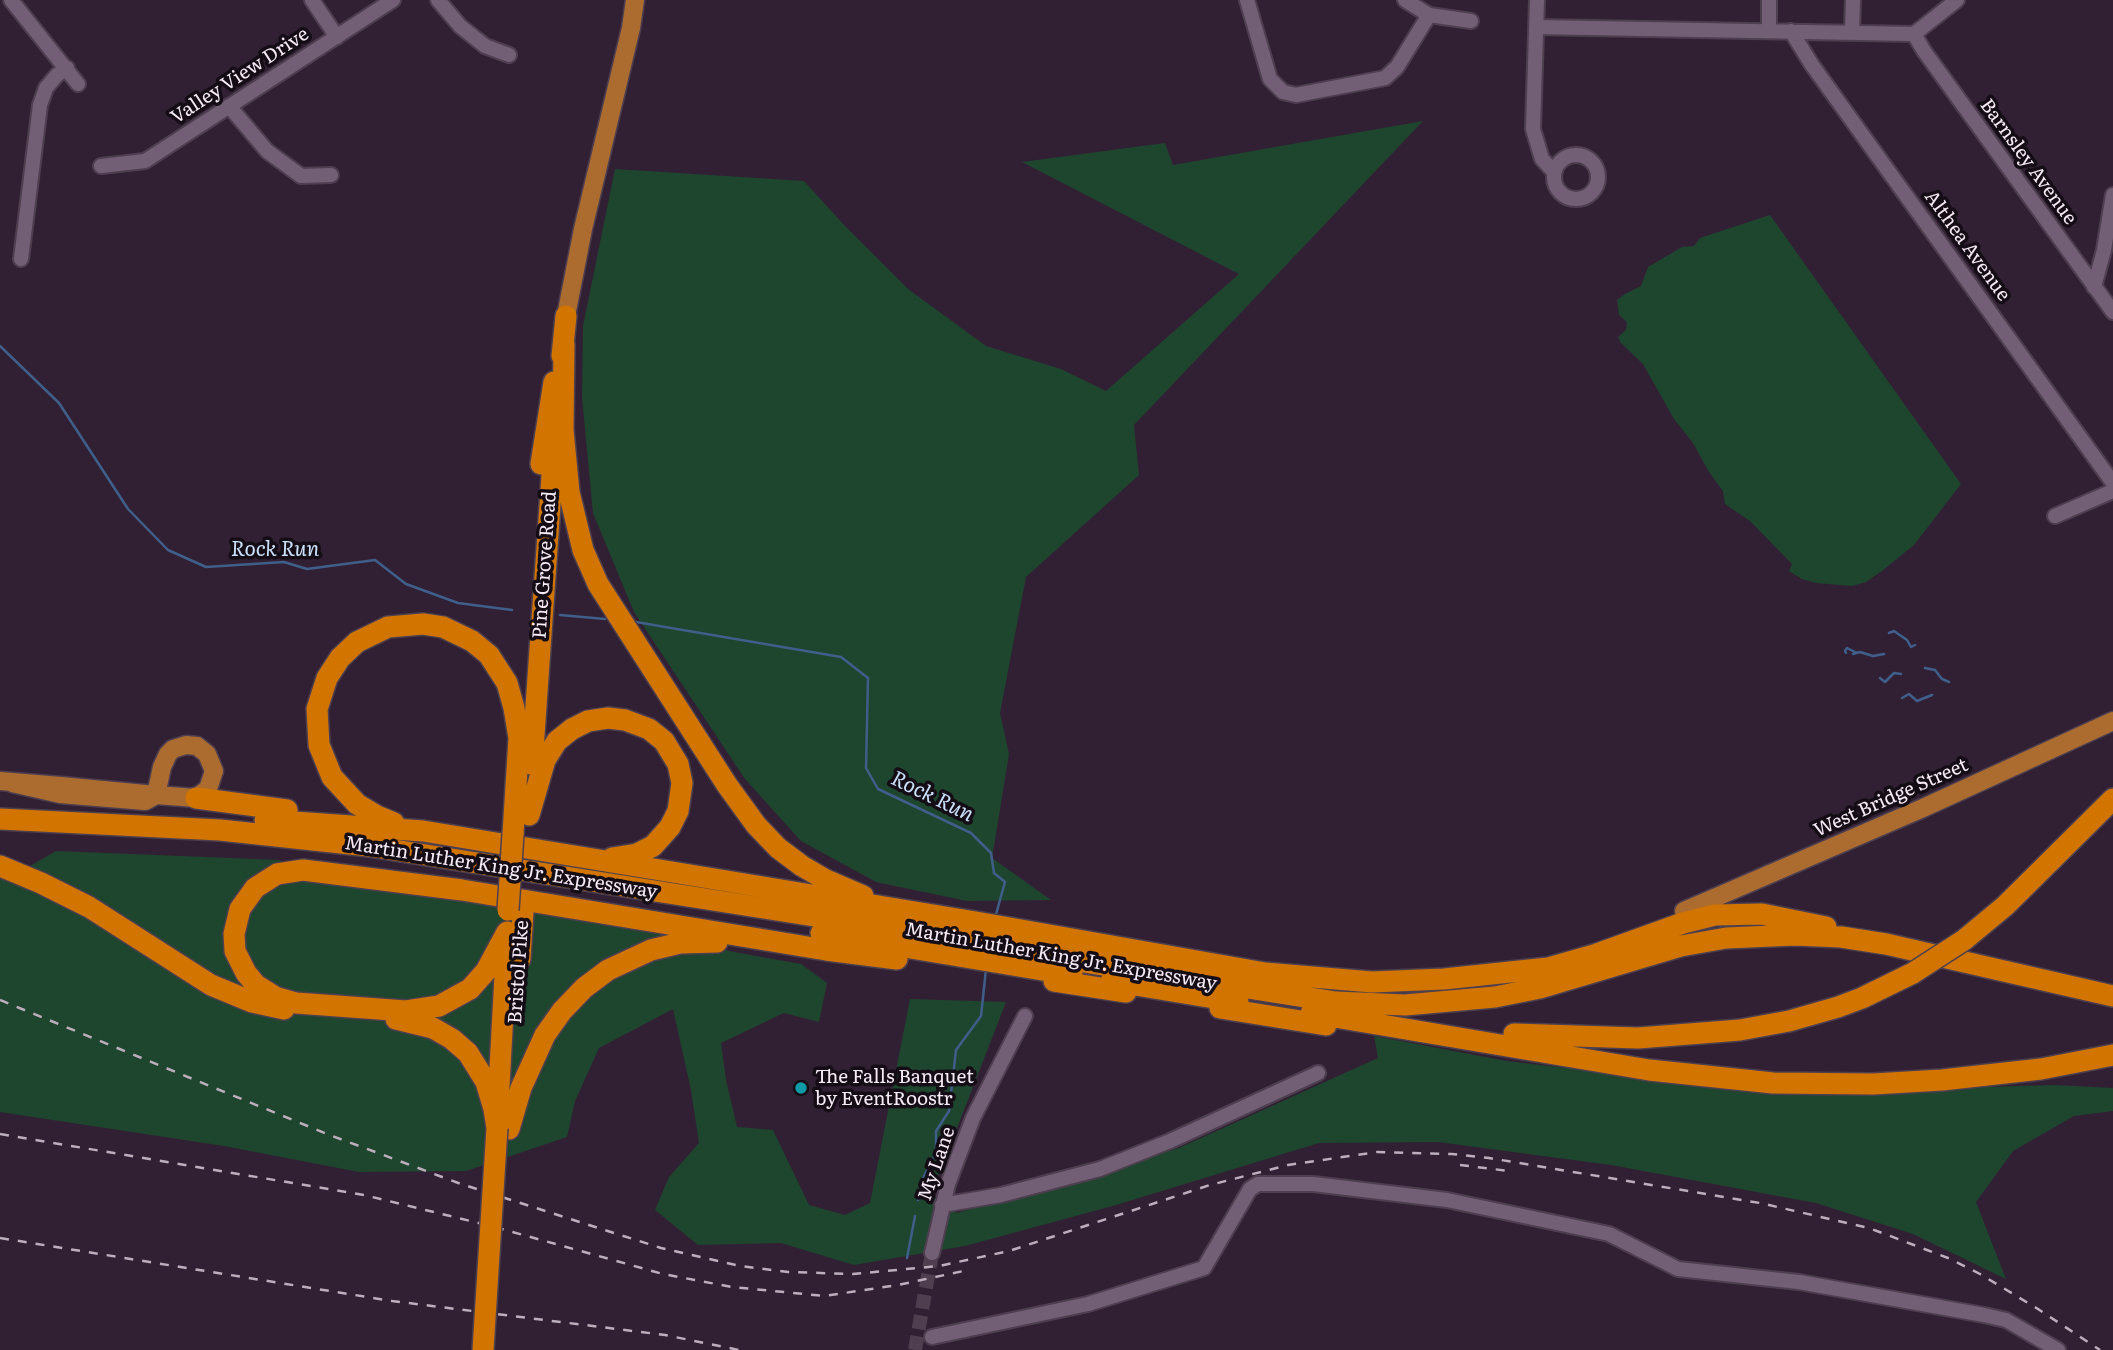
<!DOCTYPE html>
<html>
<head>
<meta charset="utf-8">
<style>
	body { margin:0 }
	canvas { display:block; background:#312033 }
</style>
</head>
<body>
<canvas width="2113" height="1350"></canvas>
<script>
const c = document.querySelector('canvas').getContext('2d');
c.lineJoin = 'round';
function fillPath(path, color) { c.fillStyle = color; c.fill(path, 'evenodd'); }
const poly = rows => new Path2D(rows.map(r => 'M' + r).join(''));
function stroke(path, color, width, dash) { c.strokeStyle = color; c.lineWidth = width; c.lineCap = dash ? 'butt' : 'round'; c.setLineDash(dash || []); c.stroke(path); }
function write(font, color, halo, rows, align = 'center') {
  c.font = font + ' Literata,serif'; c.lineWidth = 7; c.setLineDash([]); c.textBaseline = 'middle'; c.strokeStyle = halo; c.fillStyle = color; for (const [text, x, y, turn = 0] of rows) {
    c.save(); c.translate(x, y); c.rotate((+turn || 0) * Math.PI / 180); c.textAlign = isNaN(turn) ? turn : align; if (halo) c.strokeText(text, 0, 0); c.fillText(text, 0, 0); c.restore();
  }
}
fillPath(poly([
	[1423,121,1134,425,1139,475,1026,577,1000,713,1009,754,992,858,1051,900,967,901,876,882,801,841,745,779,634,612,593,513,582,398,583,326,615,169,804,181,844,225,908,289,986,346,1061,369,1106,391,1239,274,1022,162,1165,143,1173,165],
	[1770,215,1961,484,1914,545,1882,571,1866,582,1852,586,1816,583,1802,579,1789,571,1792,564,1750,521,1725,504,1723,491,1709,472,1693,443,1674,419,1643,364,1621,343,1618,337,1626,330,1627,322,1619,315,1617,300,1625,294,1641,286,1648,267,1682,247,1694,246,1700,238],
	[56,851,280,860,304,879,404,892,653,931,734,952,801,964,827,983,819,1022,784,1013,721,1043,726,1080,737,1127,773,1130,809,1205,845,1215,870,1203,910,999,1006,1002,931,1195,957,1213,1179,1148,1378,1058,1374,1036,1507,1061,1779,1093,2054,1085,2113,1088,2113,1111,2074,1116,2013,1151,1976,1202,2006,1279,1913,1234,1816,1203,1611,1165,1438,1142,1319,1143,1116,1205,965,1246,854,1265,781,1243,698,1245,655,1210,669,1177,699,1143,691,1090,673,1009,599,1048,575,1101,567,1137,466,1171,359,1172,224,1146,0,1112,0,864,30,866]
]), '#1e452e');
stroke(poly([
	[0,346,59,403,128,509,168,550,206,567,284,562,307,569,375,560,406,584,458,603,512,610],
	[560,615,605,619],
	[636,622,841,657,868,678,866,768,878,789,971,833,991,853,994,873,1005,882,995,918],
	[1889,633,1894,631,1907,640,1911,647,1915,645],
	[1846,653,1845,651,1847,648,1857,653],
	[1853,654,1860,652,1873,656,1884,654],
	[1925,668,1935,670,1942,679,1949,682],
	[1880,678,1885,682,1894,673,1901,674],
	[1902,698,1909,694,1917,701,1932,695],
	[918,1200,921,1182,936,1153,936,1131,949,1111,956,1050,981,1016,986,969],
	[907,1258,915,1216]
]), '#3f5f8a', 2.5);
stroke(poly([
	[915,1350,932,1253]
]), '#4f3e50', 14, [14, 7]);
const minor = poly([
	[11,0,78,84],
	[312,0,337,37],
	[438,0,460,26,485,46,509,55],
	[1247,0,1270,79,1283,92,1296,95,1385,78,1397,67,1429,15],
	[1405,0,1429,15,1471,21],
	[1537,0,1533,129,1542,159,1554,172],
	[1537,27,1914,34,1957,0],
	[1769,31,1769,0],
	[1791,31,1812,65,2113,483],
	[1852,32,1853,0],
	[1914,34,1924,51,2113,312],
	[229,106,267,151,301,176,331,175],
	'1554 177a22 22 0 1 1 44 0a22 22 0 1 1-44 0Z',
	[101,166,145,161,393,0],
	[21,259,40,105,46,88,57,75,67,68],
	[2094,287,2104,250,2113,195],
	[2055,516,2113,491],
	[942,1205,1001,1195,1100,1169,1170,1141,1318,1073],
	[932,1253,948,1184,973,1118,1025,1016],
	[932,1337,1088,1304,1204,1268,1250,1189,1258,1184,1313,1184,1447,1200,1609,1234,1678,1269,1799,1282,1984,1315,2006,1320,2058,1350]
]);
const major = poly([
	[566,316,583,229,631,28,635,0],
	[0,781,61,786,156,795,196,798,208,789,214,771,207,754,197,746,186,745,173,749,168,754,162,767,156,795,145,801,60,794,12,783],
	[1684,911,1923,808,2113,721]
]);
const highway = poly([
	[564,344,563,430,569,492,583,550,598,584,727,785,756,825,778,848,802,866,826,880,863,896],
	[562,356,566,316],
	[541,464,554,382],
	[532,764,554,447],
	[196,798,287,810],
	[529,815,545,760,557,741,572,729,588,721,608,718,625,720,649,729,664,741,678,764,682,783,678,811,670,827,653,846,637,854,612,858],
	[0,819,220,830,369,846,903,930,1071,960,1336,1002,1405,1005,1495,997,1540,988,1681,946,1726,938,1795,935,1841,937,1886,944,2113,996],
	[265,820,423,831,976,922,1265,973],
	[394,823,377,816,357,804,332,777,319,745,317,709,327,678,340,658,357,642,388,627,423,624,443,627,472,641,489,655,507,683,514,708,519,738,513,834],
	[0,866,41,883,89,907,211,985,252,1002,284,1009],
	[507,932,486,971,470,989,439,1006,406,1011,296,1003,275,997,256,985,246,973,235,951,234,934,240,909,255,888,277,874,303,870,462,890,826,950,897,959],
	[821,933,1072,975],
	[1964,940,2005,906,2113,799],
	[520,959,523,912],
	[1253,972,1372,982,1444,979,1548,968,1597,954,1683,923,1715,915,1762,914,1826,927],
	[1054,981,1126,992],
	[1111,981,1238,1002],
	[1220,1008,1326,1025],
	[1311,1013,1649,1070,1773,1083,1873,1084,1942,1080,2041,1069,2113,1055],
	[396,1019,433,1028,452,1039,468,1053,486,1082,494,1109,497,1128],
	[1514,1034,1638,1038,1740,1030,1789,1021,1838,1007,1862,998,1913,973],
	[498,1105,507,938],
	[509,1129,521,1088,545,1035,562,1011,584,988,608,970,651,950,680,943,717,942]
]);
stroke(minor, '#4d3f4f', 18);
stroke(major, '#4d3f4f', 21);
stroke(highway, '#4d3f4f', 24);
stroke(minor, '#735f75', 14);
stroke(major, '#ac6c2f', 18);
stroke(highway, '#d27500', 21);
stroke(poly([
	[0,1000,327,1134,461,1184,661,1248,740,1266,788,1272,853,1274,939,1266,1009,1251,1210,1185,1288,1165,1377,1152,1452,1154,1489,1158,1760,1203,1869,1228,1948,1258,1980,1274,2038,1309,2100,1350],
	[0,1134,364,1195,491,1226,663,1274,732,1287,824,1296,898,1285,968,1270],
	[1460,1165,1509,1171],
	[0,1238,392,1301,665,1335,739,1350]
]), '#bcaebd', 2.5, [9, 9]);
const highwayBridge = poly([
	[508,910,513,834],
	[1913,973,1964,940],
	[483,1350,497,1128]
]);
stroke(highwayBridge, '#4d3f4f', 24, []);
stroke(highwayBridge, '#d27500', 21);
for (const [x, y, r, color] of [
	[801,1088,7,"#0f9aa8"]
]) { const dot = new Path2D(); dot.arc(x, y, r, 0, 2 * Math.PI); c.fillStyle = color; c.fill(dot); stroke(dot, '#140d15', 2.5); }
write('19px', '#f6eaf7', '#140d15', [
	["Valley View Drive",240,76,-33],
	["Barnsley Avenue",2028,162,54],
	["Althea Avenue",1967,246,54],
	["Pine Grove Road",545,565,-86],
	["West Bridge Street",1891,798,-24],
	["Martin Luther King Jr. Expressway",501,868,9],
	["Martin Luther King Jr. Expressway",1061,957,10],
	["Bristol Pike",519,972,-86],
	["My Lane",937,1164,-71]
]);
write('19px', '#f6eaf7', '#140d15', [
	["The Falls Banquet",815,1077],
	["by EventRoostr",815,1099]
], 'left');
write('italic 21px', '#cce1fc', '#140d15', [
	["Rock Run",275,550],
	["Rock Run",932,797,26]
]);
</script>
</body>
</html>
